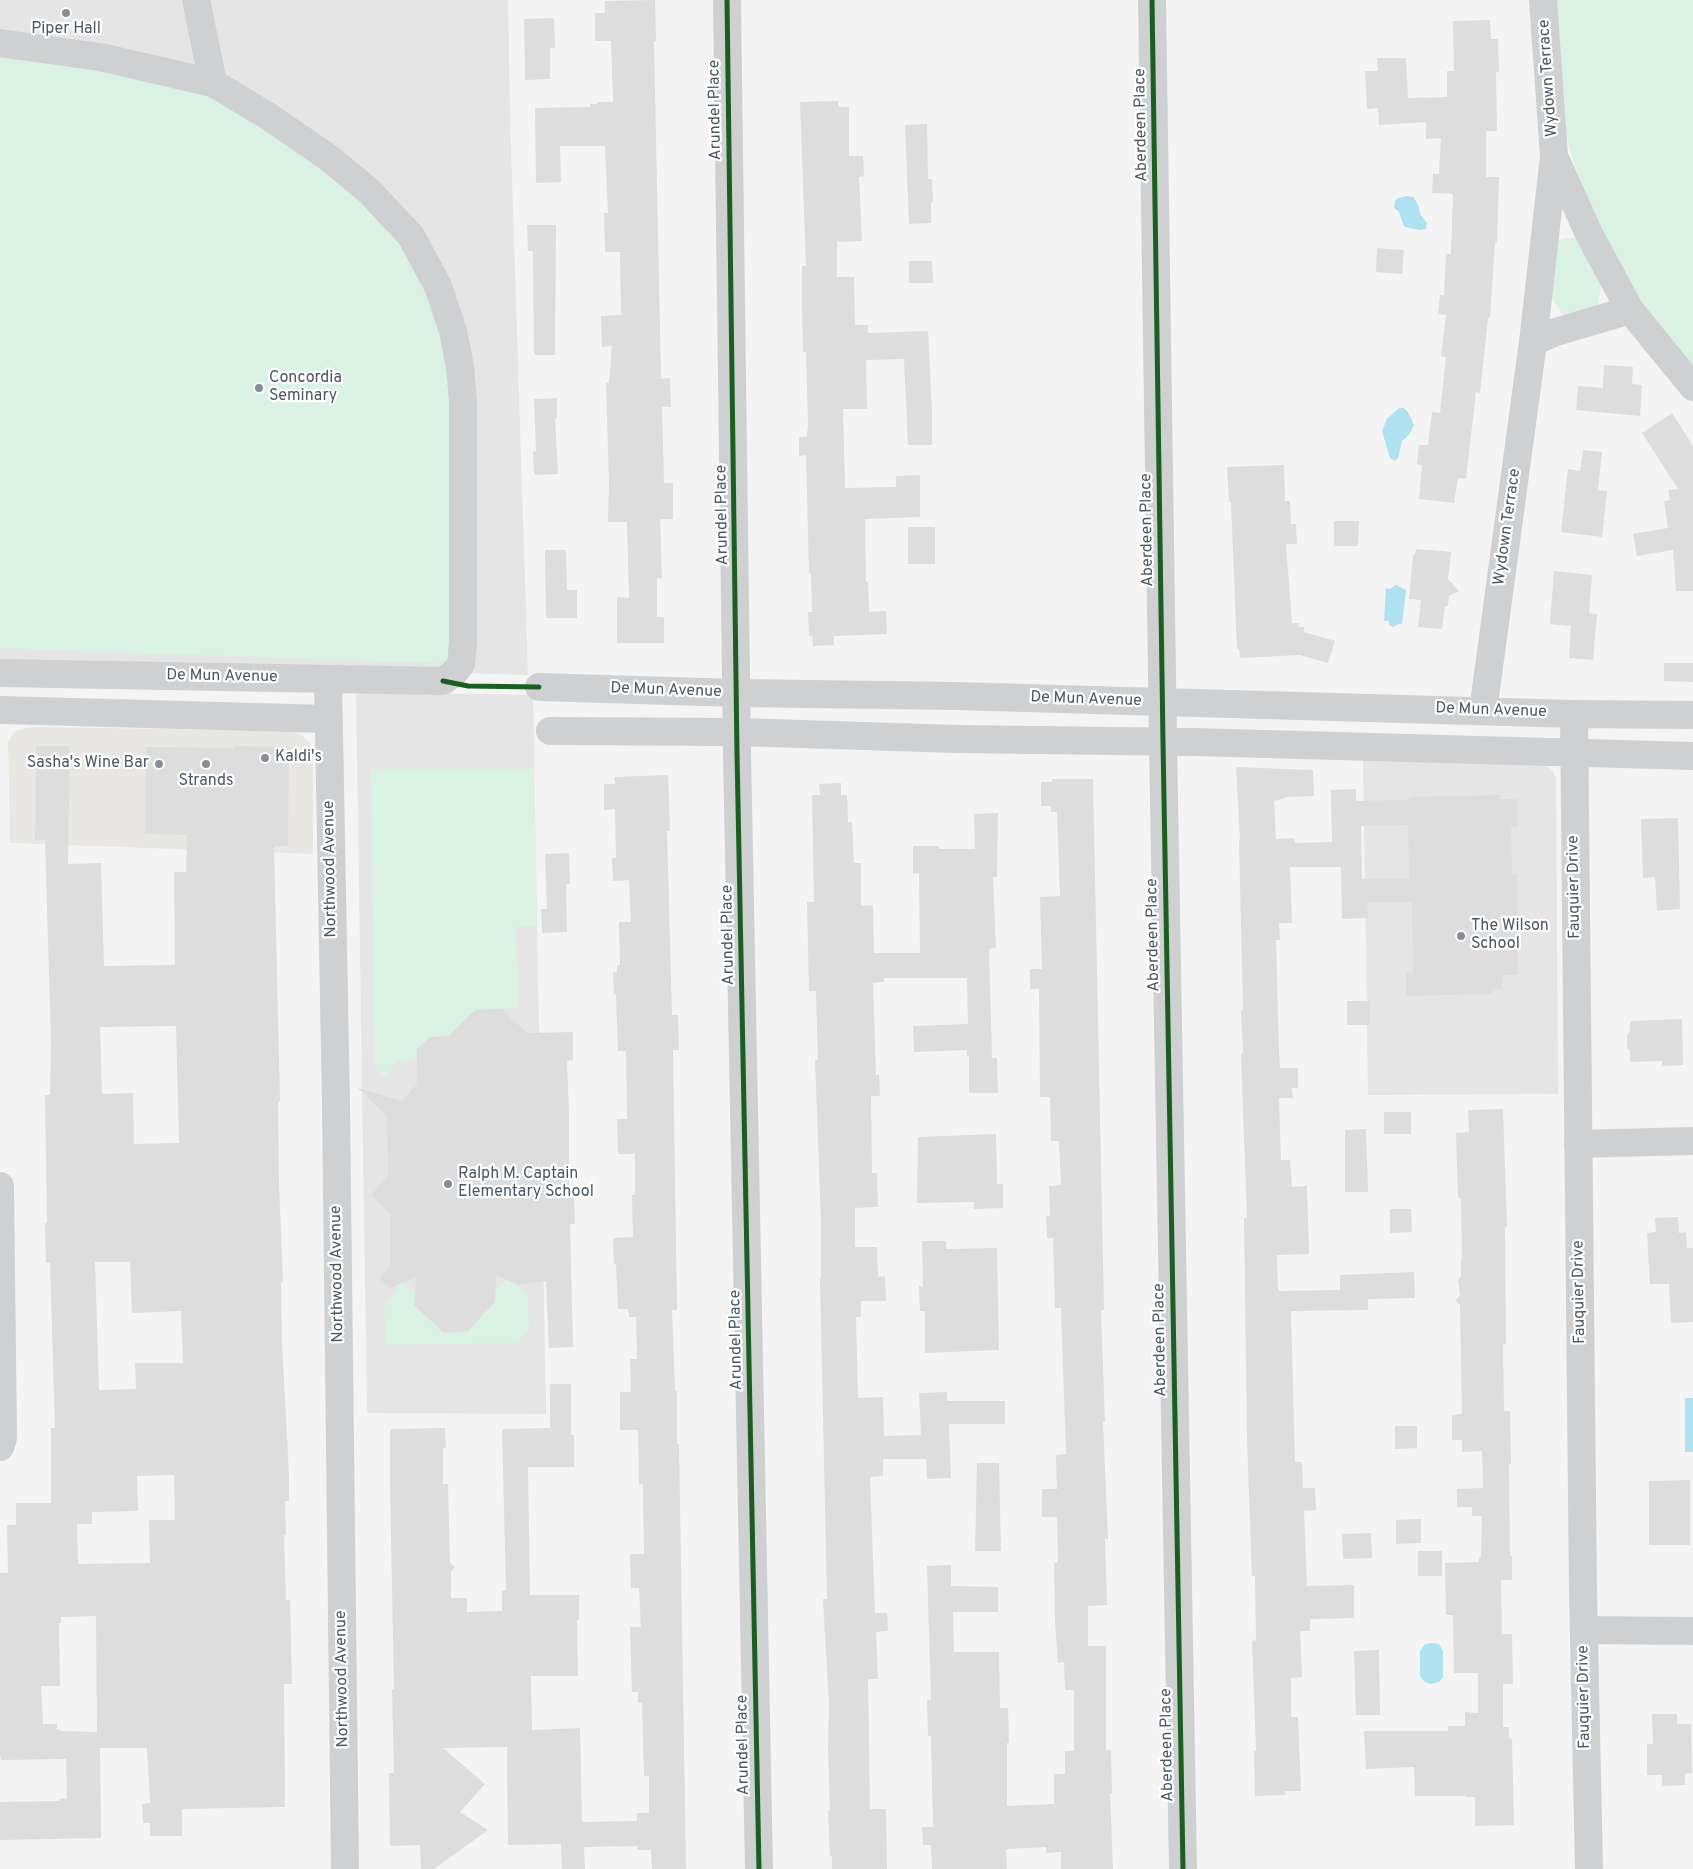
<!DOCTYPE html>
<html>
<head>
<meta charset="utf-8">
<style>
	body { margin:0 }
	canvas { display:block; background:#f4f4f4 }
</style>
</head>
<body>
<canvas width="1693" height="1869"></canvas>
<script>
const c = document.querySelector('canvas').getContext('2d');
c.lineJoin = 'round';
function fillPath(path, color) { c.fillStyle = color; c.fill(path, 'evenodd'); }
const poly = rows => new Path2D(rows.map(r => 'M' + r).join(''));
function stroke(path, color, width, dash) { c.strokeStyle = color; c.lineWidth = width; c.lineCap = dash ? 'butt' : 'round'; c.setLineDash(dash || []); c.stroke(path); }
function write(font, color, halo, rows, align = 'center') {
  c.font = font + ' Overpass,sans-serif'; c.lineWidth = 4.5; c.setLineDash([]); c.textBaseline = 'middle'; c.strokeStyle = halo; c.fillStyle = color; for (const [text, x, y, turn = 0] of rows) {
    c.save(); c.translate(x, y); c.rotate((+turn || 0) * Math.PI / 180); c.textAlign = isNaN(turn) ? turn : align; if (halo) c.strokeText(text, 0, 0); c.fillText(text, 0, 0); c.restore();
  }
}
fillPath(poly([
	[38,727,290,731,301,735,310,743,313,756,313,854,10,843,8,742,14,732,24,728]
]), '#e8e7e3');
fillPath(poly([
	[0,0,508,0,510,115,528,675,0,660],
	[356,692,533,695,546,1414,367,1413],
	[1363,760,1543,763,1551,769,1556,778,1558,1094,1368,1095]
]), '#e6e5e6');
fillPath(poly([
	[1556,0,1693,0,1693,366,1647,311,1623,272,1584,193,1570,151,1563,118],
	[0,43,186,78,369,191,453,331,461,664,0,648],
	[1565,238,1573,238,1580,241,1601,285,1598,304,1591,312,1571,317,1562,313,1551,297,1556,241],
	[371,769,534,769,537,926,516,927,518,1008,475,1010,457,1028,457,1036,430,1037,417,1049,417,1059,410,1060,404,1065,398,1060,385,1078,375,1068],
	[509,1277,528,1296,529,1329,517,1343,386,1345,384,1307,398,1289,396,1285,401,1281,415,1292,495,1291]
]), '#d9f2e3');
fillPath(poly([
	[1407,196,1413,197,1416,201,1419,207,1420,214,1427,223,1426,229,1420,230,1405,227,1403,224,1399,212,1394,208,1395,201,1398,198],
	[1399,408,1404,408,1408,412,1414,425,1409,435,1402,441,1398,458,1395,461,1390,458,1382,431,1387,419],
	[1396,585,1406,590,1402,624,1399,624,1393,627,1389,625,1389,621,1384,621,1386,588,1390,589],
	[1685,1398,1693,1398,1693,1452,1685,1452],
	[1432,1643,1439,1644,1443,1651,1443,1677,1439,1682,1431,1684,1425,1682,1420,1676,1420,1651,1425,1644]
]), '#aee2f0');
fillPath(poly([
	[655,0,656,41,654,41,661,379,670,378,671,407,662,407,664,483,673,483,673,519,660,519,662,578,657,578,657,617,664,617,664,643,617,643,617,597,629,598,627,522,608,522,609,483,606,383,609,383,612,346,602,347,601,316,621,315,620,252,605,252,604,213,608,213,605,146,560,146,561,182,536,183,535,108,590,107,590,104,597,104,597,102,613,102,611,41,595,41,595,13,605,13,605,1],
	[554,18,555,48,550,48,550,79,525,80,524,19],
	[1490,20,1491,39,1498,39,1499,72,1496,72,1497,131,1486,131,1486,177,1499,177,1497,243,1495,243,1490,318,1488,318,1480,393,1476,392,1466,479,1458,478,1454,503,1419,499,1422,465,1417,464,1419,445,1428,445,1432,412,1440,413,1446,357,1441,356,1446,315,1438,314,1440,295,1444,295,1446,254,1451,254,1453,194,1432,193,1433,174,1439,174,1441,138,1426,139,1426,122,1379,125,1378,108,1367,109,1365,71,1378,71,1377,58,1406,58,1408,98,1447,97,1447,71,1454,71,1453,21],
	[838,101,838,107,849,107,849,156,863,156,864,176,859,177,862,241,837,242,837,277,854,277,855,325,868,325,868,333,928,331,932,412,932,445,908,445,904,359,866,360,867,409,843,409,845,488,896,487,896,476,920,475,920,517,865,519,866,582,868,582,869,612,886,611,887,634,834,636,834,645,813,646,812,636,809,636,808,612,812,612,811,573,809,573,806,455,799,456,799,437,807,437,808,425,806,352,803,352,802,313,802,266,806,266,800,102],
	[927,124,928,179,932,179,933,202,931,202,931,223,909,224,905,125],
	[527,225,556,225,555,355,534,355,533,251,528,251],
	[1377,248,1404,250,1402,274,1376,272],
	[909,261,932,261,933,283,909,283],
	[1604,365,1633,367,1632,384,1642,385,1640,416,1576,410,1578,386,1603,388],
	[557,398,557,418,555,418,558,474,534,475,533,452,536,451,534,399],
	[1672,413,1693,446,1693,591,1676,591,1673,550,1637,556,1633,534,1668,528,1664,501,1670,500,1668,490,1678,489,1642,433],
	[1583,450,1602,452,1598,490,1607,491,1602,537,1561,532,1568,469,1580,471],
	[1284,465,1285,501,1290,501,1291,524,1296,524,1297,544,1286,544,1292,623,1299,623,1299,627,1304,627,1304,632,1335,641,1328,663,1300,655,1240,658,1239,649,1237,649,1231,502,1229,502,1227,467],
	[1334,521,1359,521,1358,546,1334,546],
	[908,527,935,527,935,564,908,564],
	[1416,549,1451,552,1448,579,1459,591,1449,596,1448,606,1445,606,1442,629,1418,627,1421,600,1409,599,1413,555,1415,555],
	[545,550,566,550,567,590,577,590,577,618,546,618],
	[1554,571,1592,575,1589,613,1597,614,1593,660,1569,658,1571,626,1550,624],
	[1664,663,1693,663,1693,682,1664,681],
	[36,746,70,746,68,864,101,863,104,966,175,965,174,872,186,872,187,835,145,834,146,747,234,748,234,746,289,747,288,846,274,846,280,1101,278,1101,279,1184,283,1282,281,1282,282,1343,289,1475,289,1501,285,1501,286,1535,284,1535,286,1600,290,1600,292,1684,284,1684,285,1807,182,1809,182,1836,150,1836,150,1823,143,1823,142,1804,150,1803,147,1748,100,1748,101,1838,0,1840,0,1802,60,1801,60,1799,67,1798,66,1759,1,1760,0,1754,0,1573,8,1573,7,1525,16,1525,16,1503,51,1503,51,1428,55,1428,50,1263,46,1263,45,1223,47,1223,45,1095,50,1095,51,1042,45,840,35,840],
	[176,1026,179,1143,134,1144,133,1093,102,1094,100,1027],
	[95,1262,130,1262,132,1313,181,1311,183,1363,135,1363,136,1389,99,1390],
	[174,1475,175,1520,149,1520,150,1563,78,1564,77,1524,92,1524,92,1512,138,1511,137,1476],
	[96,1616,97,1732,60,1731,60,1729,57,1730,57,1724,43,1724,41,1686,60,1686,59,1623,61,1623,61,1617],
	[1236,767,1313,770,1314,796,1288,797,1274,801,1276,839,1294,838,1295,843,1332,842,1331,790,1356,789,1356,801,1409,800,1409,797,1500,795,1499,799,1517,799,1517,827,1511,827,1512,875,1517,875,1518,975,1502,975,1502,989,1492,989,1492,994,1406,996,1406,973,1413,972,1412,902,1367,902,1368,918,1342,919,1341,867,1290,867,1292,923,1279,923,1280,940,1276,940,1279,1052,1280,1068,1298,1068,1298,1088,1292,1088,1293,1098,1279,1098,1281,1160,1290,1160,1292,1187,1307,1186,1309,1254,1277,1255,1278,1291,1340,1290,1340,1275,1414,1272,1415,1298,1368,1299,1368,1310,1291,1311,1295,1462,1302,1462,1303,1488,1315,1488,1316,1510,1304,1511,1307,1586,1354,1585,1354,1618,1310,1619,1310,1631,1300,1631,1302,1677,1291,1678,1291,1717,1298,1717,1301,1791,1285,1791,1285,1795,1255,1796,1254,1751,1256,1751,1252,1641,1256,1640,1255,1576,1252,1576,1247,1439,1244,1218,1247,1218,1241,1054,1243,1054,1241,1010,1243,1010,1239,840,1240,840],
	[1408,825,1409,878,1362,879,1361,826],
	[668,775,670,831,667,831,672,1015,678,1015,679,1050,673,1050,677,1310,672,1310,675,1391,677,1391,677,1444,679,1444,686,1869,652,1869,651,1850,637,1850,637,1846,584,1847,585,1869,562,1869,561,1844,508,1845,507,1747,443,1748,485,1784,460,1812,488,1830,434,1869,421,1869,420,1845,390,1846,389,1773,394,1773,392,1689,394,1689,390,1485,390,1429,445,1428,446,1448,443,1448,443,1484,448,1484,450,1563,455,1567,451,1572,451,1598,467,1598,467,1612,502,1611,502,1591,506,1590,502,1429,550,1428,550,1384,571,1384,571,1435,574,1435,574,1467,528,1467,530,1595,579,1595,579,1620,577,1620,578,1676,531,1676,532,1730,580,1728,582,1822,637,1821,637,1813,649,1813,649,1776,644,1776,642,1703,638,1703,638,1692,632,1692,630,1627,641,1627,639,1588,631,1588,630,1554,644,1554,643,1484,639,1484,638,1430,620,1430,620,1392,631,1392,630,1359,637,1359,636,1317,629,1317,628,1309,618,1309,616,1264,614,1265,613,1238,633,1237,632,1195,635,1195,635,1154,618,1154,617,1119,627,1119,626,1051,618,1051,616,994,614,995,613,972,617,972,617,965,620,965,619,922,631,922,629,880,613,881,612,858,616,858,615,809,604,810,604,784,615,784,614,777],
	[1052,779,1093,779,1104,1310,1101,1310,1105,1422,1103,1422,1108,1539,1105,1539,1107,1605,1088,1606,1088,1646,1106,1646,1106,1750,1111,1750,1112,1793,1110,1793,1113,1869,1061,1869,1061,1852,1046,1853,1046,1847,1006,1849,1007,1869,932,1869,931,1845,923,1845,922,1827,933,1827,931,1736,928,1736,927,1700,931,1700,927,1566,951,1565,951,1586,998,1587,998,1612,953,1612,954,1652,999,1652,1000,1708,1008,1708,1009,1743,1007,1743,1007,1806,1054,1804,1054,1774,1065,1774,1065,1751,1074,1751,1074,1690,1065,1690,1064,1662,1058,1663,1055,1622,1054,1563,1058,1563,1057,1517,1042,1517,1042,1489,1057,1489,1056,1455,1066,1454,1061,1308,1055,1308,1053,1238,1047,1238,1046,1216,1050,1216,1049,1186,1061,1185,1059,1141,1051,1141,1050,1097,1040,1097,1039,989,1030,989,1030,969,1042,969,1040,897,1060,896,1057,812,1051,812,1051,806,1041,806,1041,782,1052,782],
	[841,783,841,795,847,795,848,822,852,822,854,863,861,863,861,906,873,905,874,953,920,953,919,873,913,874,913,846,939,846,939,849,975,849,974,814,998,813,997,877,993,877,996,948,989,949,992,1058,997,1058,998,1093,969,1093,969,1056,967,1056,967,1050,914,1052,913,1026,968,1024,967,978,884,978,884,982,873,983,876,1075,879,1075,880,1096,871,1096,872,1173,877,1173,878,1207,855,1208,855,1247,877,1247,878,1277,885,1276,886,1301,861,1301,861,1317,856,1317,858,1398,883,1397,884,1436,921,1435,919,1393,947,1392,947,1401,1005,1401,1005,1424,949,1424,951,1478,927,1479,926,1459,883,1459,883,1476,870,1477,875,1613,887,1613,888,1631,876,1632,878,1679,868,1679,870,1809,886,1809,887,1869,832,1869,832,1856,830,1856,828,1811,830,1811,828,1747,829,1704,823,1599,827,1599,820,1278,821,1278,821,1222,815,1060,818,1060,816,991,809,991,807,902,814,902,812,795,820,795,819,784],
	[1678,818,1680,909,1657,911,1655,877,1643,878,1641,819],
	[569,853,570,884,566,884,567,932,542,933,541,909,547,909,545,854],
	[1347,1001,1370,1001,1370,1025,1347,1025],
	[501,1009,527,1033,573,1032,573,1060,567,1061,569,1115,569,1197,574,1197,575,1224,570,1224,573,1347,549,1348,546,1281,519,1285,496,1275,495,1302,468,1331,444,1333,414,1305,416,1277,390,1288,379,1278,390,1266,390,1214,371,1195,388,1175,387,1116,358,1088,402,1101,417,1084,417,1049,430,1037,449,1036,475,1010],
	[1682,1019,1683,1065,1662,1066,1662,1061,1630,1062,1630,1050,1627,1048,1627,1035,1630,1031,1630,1021],
	[1503,1109,1507,1227,1505,1227,1506,1344,1503,1345,1504,1411,1510,1411,1511,1464,1509,1464,1510,1556,1512,1556,1512,1580,1501,1580,1502,1634,1512,1634,1513,1684,1503,1684,1503,1727,1509,1727,1509,1738,1512,1739,1514,1825,1475,1826,1475,1797,1466,1797,1466,1796,1415,1796,1414,1767,1366,1769,1364,1731,1448,1731,1448,1726,1465,1726,1465,1712,1478,1713,1478,1673,1454,1673,1453,1615,1446,1615,1445,1563,1479,1562,1479,1557,1481,1557,1482,1516,1472,1516,1472,1507,1457,1507,1457,1489,1483,1488,1482,1451,1462,1452,1462,1440,1452,1440,1452,1415,1462,1414,1460,1305,1455,1300,1460,1296,1458,1280,1461,1277,1461,1258,1462,1258,1461,1198,1458,1198,1456,1133,1469,1132,1468,1110],
	[1384,1112,1411,1112,1411,1134,1384,1134],
	[1366,1129,1368,1192,1345,1192,1345,1130],
	[996,1134,997,1184,1003,1184,1003,1208,974,1209,974,1202,917,1203,918,1137],
	[1390,1209,1411,1209,1412,1232,1390,1233],
	[1678,1217,1679,1233,1686,1232,1687,1248,1693,1248,1693,1322,1671,1323,1669,1284,1650,1284,1647,1233,1656,1232,1655,1218],
	[922,1241,946,1241,946,1249,997,1248,999,1350,925,1353,925,1311,920,1311,919,1286,923,1286],
	[1395,1426,1417,1426,1417,1448,1395,1449],
	[977,1463,999,1463,1001,1551,975,1551],
	[1690,1480,1690,1545,1649,1545,1649,1481],
	[1421,1519,1421,1543,1396,1544,1396,1520],
	[1371,1533,1372,1558,1343,1559,1342,1534],
	[1418,1551,1442,1551,1442,1576,1418,1576],
	[1379,1650,1380,1715,1356,1715,1354,1651],
	[1652,1714,1677,1714,1677,1724,1691,1724,1692,1773,1685,1774,1685,1785,1662,1786,1662,1775,1647,1775,1647,1744,1653,1744]
]), '#ddddde');
stroke(poly([
	[196,0,213,83],
	[727,0,737,753,759,1869],
	[1152,0,1163,742,1183,1869],
	[1543,0,1554,156,1589,234,1630,310,1693,387],
	[0,43,100,57,213,83,268,116,329,158,369,191,411,236,438,286,453,331,460,367,463,400,463,643,461,664,454,673,443,681,0,673],
	[1533,342,1556,332,1630,310],
	[328,679,336,1105,345,1869],
	[539,687,738,693,956,696,1574,714,1693,715],
	[0,710,328,719],
	[1483,711,1533,342,1554,156],
	[1574,714,1583,1592,1589,1869],
	[550,731,738,732,957,739,1194,742,1693,756],
	[1578,1144,1693,1141],
	[0,1186,3,1438,0,1447],
	[1584,1630,1693,1631]
]), '#ced0d2', 28);
stroke(poly([
	[727,0,737,753,759,1869],
	[1152,0,1163,742,1183,1869],
	[443,681,468,686,539,687]
]), '#1b5e20', 5);
for (const [x, y, r, color] of [
	[66,13,5,"#868d94"],
	[259,388,5,"#868d94"],
	[265,758,5,"#868d94"],
	[159,764,5,"#868d94"],
	[206,764,5,"#868d94"],
	[1461,936,5,"#868d94"],
	[448,1184,5,"#868d94"]
]) { const dot = new Path2D(); dot.arc(x, y, r, 0, 2 * Math.PI); c.fillStyle = color; c.fill(dot); stroke(dot, '#fff', 2); }
write('16px', '#4a5661', '#fff', [
	["Piper Hall",66,30,"center"],
	["Concordia",269,379],
	["Seminary",269,397],
	["Kaldi's",275,758],
	["Sasha's Wine Bar",149,764,"right"],
	["Strands",206,782,"center"],
	["The Wilson",1471,927],
	["School",1471,945],
	["Ralph M. Captain",458,1175],
	["Elementary School",458,1193]
], 'left');
write('16px', '#4a5661', '#fff', [
	["Wydown Terrace",1549,78,-94],
	["Arundel Place",716,110,-91],
	["Aberdeen Place",1142,125,-91],
	["Arundel Place",723,515,-91],
	["Wydown Terrace",1508,527,-82],
	["Aberdeen Place",1148,530,-91],
	["De Mun Avenue",222,677,1],
	["De Mun Avenue",666,691,2],
	["De Mun Avenue",1086,700,2],
	["De Mun Avenue",1491,711,2],
	["Northwood Avenue",331,869,-91],
	["Fauquier Drive",1575,887,-91],
	["Arundel Place",729,935,-91],
	["Aberdeen Place",1154,935,-91],
	["Northwood Avenue",338,1274,-91],
	["Fauquier Drive",1580,1292,-91],
	["Arundel Place",737,1340,-91],
	["Aberdeen Place",1161,1340,-91],
	["Northwood Avenue",343,1679,-91],
	["Fauquier Drive",1585,1697,-91],
	["Arundel Place",744,1745,-91],
	["Aberdeen Place",1168,1745,-91]
]);
</script>
</body>
</html>
